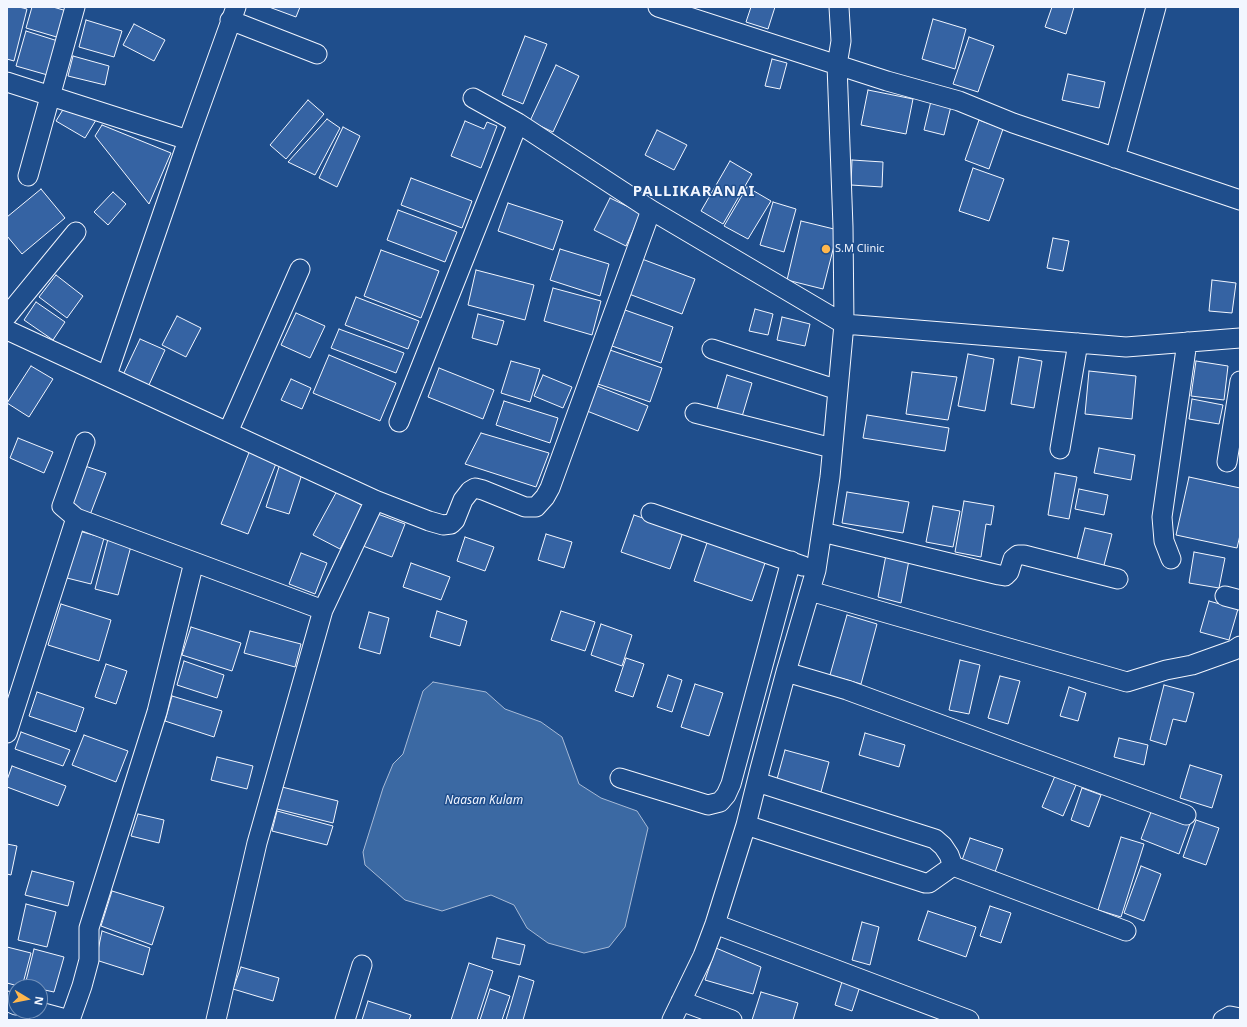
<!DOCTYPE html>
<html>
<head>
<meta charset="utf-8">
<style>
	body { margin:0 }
	#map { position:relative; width:1247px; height:1027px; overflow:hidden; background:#1f4e8c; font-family:"Noto Sans",sans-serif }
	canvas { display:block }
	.frame { position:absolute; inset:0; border:8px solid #f2f6ff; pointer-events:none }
	.north { position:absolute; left:8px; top:979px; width:40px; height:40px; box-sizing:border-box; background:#1f4e8c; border:1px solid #7391ba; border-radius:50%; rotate:100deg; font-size:11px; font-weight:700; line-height:16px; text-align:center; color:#f2f6ff }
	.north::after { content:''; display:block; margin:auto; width:14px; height:18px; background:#ffb74d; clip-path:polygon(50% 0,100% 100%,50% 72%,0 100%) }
</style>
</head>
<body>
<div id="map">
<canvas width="1247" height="1027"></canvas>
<div class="frame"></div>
<div class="north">N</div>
</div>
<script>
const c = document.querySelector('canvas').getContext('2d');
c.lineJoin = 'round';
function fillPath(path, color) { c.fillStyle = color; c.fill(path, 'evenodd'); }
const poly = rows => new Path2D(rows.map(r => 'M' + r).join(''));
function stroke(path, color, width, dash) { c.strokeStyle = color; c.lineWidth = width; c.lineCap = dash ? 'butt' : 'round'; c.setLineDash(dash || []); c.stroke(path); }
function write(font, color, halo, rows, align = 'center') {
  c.font = font + ' "Noto Sans",sans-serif'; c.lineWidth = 3; c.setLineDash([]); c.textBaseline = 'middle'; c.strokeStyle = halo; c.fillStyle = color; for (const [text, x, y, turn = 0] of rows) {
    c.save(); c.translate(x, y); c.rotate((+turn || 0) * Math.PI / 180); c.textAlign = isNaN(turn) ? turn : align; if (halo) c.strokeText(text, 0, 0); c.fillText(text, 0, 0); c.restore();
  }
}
const water = poly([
	[433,682,486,692,505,709,541,722,562,737,579,784,601,798,637,811,648,828,625,927,609,947,584,953,548,943,527,928,514,905,491,895,442,911,405,900,365,865,363,852,383,788,393,764,403,754,423,691,433,682]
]);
fillPath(water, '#3b69a3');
stroke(water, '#a8bbd7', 1);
const building = poly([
	[7,7,19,7,27,9,14,61,7,59,7,7],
	[32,7,53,7,67,11,60,38,26,28,32,7],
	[269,7,300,7,296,17,269,7],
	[751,7,775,7,768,29,746,22,751,7],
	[1052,7,1074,7,1066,34,1045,27,1052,7],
	[933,19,966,29,955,69,922,59,933,19],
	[86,20,122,31,114,57,79,47,86,20],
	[134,24,165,40,154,61,123,45,134,24],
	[26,31,61,42,51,76,16,66,26,31],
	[525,36,547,44,523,104,502,95,525,36],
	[969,37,994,46,978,92,953,84,969,37],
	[73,56,109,66,105,85,68,76,73,56],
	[772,59,787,63,780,89,765,86,772,59],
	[556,65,579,76,553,132,530,121,556,65],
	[1068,74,1105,82,1099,108,1062,100,1068,74],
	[868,90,913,99,906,134,861,125,868,90],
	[932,97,952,102,944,135,924,130,932,97],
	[308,100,324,114,286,159,270,145,308,100],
	[67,103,96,120,85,138,56,121,67,103],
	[327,119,340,128,315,175,288,162,327,119],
	[979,120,1003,129,989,169,965,160,979,120],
	[465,121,484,129,487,122,497,126,481,168,451,156,465,121],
	[102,125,171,153,149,204,95,136,102,125],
	[343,127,360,136,337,187,319,178,343,127],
	[657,130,687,145,674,170,645,155,657,130],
	[852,160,883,162,882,187,851,185,852,160],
	[730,161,752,174,723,224,701,211,730,161],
	[973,168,1004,179,989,221,959,211,973,168],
	[411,178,472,201,462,228,401,205,411,178],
	[747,187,771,201,748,239,724,226,747,187],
	[41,189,65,218,22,254,7,236,7,217,41,189],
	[113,192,126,204,108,225,94,212,113,192],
	[610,198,641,213,626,246,594,230,610,198],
	[773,202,796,209,784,252,760,245,773,202],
	[508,203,563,221,553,250,498,231,508,203],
	[398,210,457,232,445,262,387,240,398,210],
	[801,221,838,230,823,289,787,280,801,221],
	[1053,238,1069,241,1063,271,1047,268,1053,238],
	[560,249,609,264,600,296,550,280,560,249],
	[381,250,439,271,421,318,364,296,381,250],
	[642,259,695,279,682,314,629,294,642,259],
	[476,270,534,285,525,320,468,305,476,270],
	[56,275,83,296,67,318,39,297,56,275],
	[1212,280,1236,283,1232,313,1209,311,1212,280],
	[553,288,601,301,592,335,544,321,553,288],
	[356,297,419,321,408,349,345,325,356,297],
	[36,302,65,322,53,340,24,320,36,302],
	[755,309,773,314,768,335,749,331,755,309],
	[625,310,673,327,661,363,612,346,625,310],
	[296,313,325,326,310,358,281,345,296,313],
	[478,314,504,321,497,345,472,338,478,314],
	[177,316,201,328,186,357,162,345,177,316],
	[782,317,810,324,805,346,777,340,782,317],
	[339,329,404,353,396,373,331,348,339,329],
	[140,339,165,350,148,387,123,375,140,339],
	[610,350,662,368,650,402,598,384,610,350],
	[968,354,994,359,985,411,958,406,968,354],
	[329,355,396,383,380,421,313,393,329,355],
	[1019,357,1042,361,1034,408,1011,404,1019,357],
	[511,361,540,369,530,402,501,393,511,361],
	[1196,361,1228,366,1224,400,1191,396,1196,361],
	[31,366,53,379,29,417,7,403,31,366],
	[439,368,494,390,483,419,428,397,439,368],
	[1089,371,1136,376,1132,419,1085,414,1089,371],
	[912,372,957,377,948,420,906,414,912,372],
	[543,375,572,387,563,408,534,396,543,375],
	[727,375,752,383,741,420,716,412,727,375],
	[291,379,311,388,302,409,281,400,291,379],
	[597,386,648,406,638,431,587,411,597,386],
	[1192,399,1223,405,1219,424,1189,419,1192,399],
	[504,401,558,418,550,443,496,425,504,401],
	[867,415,949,428,945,451,863,438,867,415],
	[481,433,549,453,536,487,465,464,481,433],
	[18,438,53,452,44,473,10,458,18,438],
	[1099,448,1135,455,1131,480,1094,473,1099,448],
	[250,450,277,461,248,534,221,524,250,450],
	[280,464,303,471,289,514,266,507,280,464],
	[82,465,106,473,90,515,67,506,82,465],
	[1055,473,1077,477,1069,519,1048,515,1055,473],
	[1189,477,1240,488,1240,535,1237,548,1176,535,1189,477],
	[1079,489,1108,495,1104,515,1075,509,1079,489],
	[337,491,363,506,340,549,313,535,337,491],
	[847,492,909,502,903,533,842,523,847,492],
	[964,501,994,506,991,525,986,524,981,557,955,552,964,501],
	[933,506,960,511,953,547,926,542,933,506],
	[375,513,405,524,392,557,363,546,375,513],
	[634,515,683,532,670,569,621,552,634,515],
	[1085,528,1112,534,1103,569,1076,563,1085,528],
	[79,531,104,538,91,584,67,578,79,531],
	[546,534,572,542,564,568,538,560,546,534],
	[465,537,494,547,485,571,457,561,465,537],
	[108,539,131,546,118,595,95,589,108,539],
	[708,540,766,560,752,601,694,581,708,540],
	[1194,552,1225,558,1219,588,1189,583,1194,552],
	[301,553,327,563,315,594,289,584,301,553],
	[886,555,909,560,901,603,878,597,886,555],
	[411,563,450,577,441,600,403,587,411,563],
	[1209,601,1238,609,1229,640,1200,632,1209,601],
	[61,604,111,620,99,661,48,645,61,604],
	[437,611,467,621,460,646,430,637,437,611],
	[561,611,595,622,585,651,551,640,561,611],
	[369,612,389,618,380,654,359,648,369,612],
	[847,615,877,624,861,684,830,675,847,615],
	[601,624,632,635,622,666,591,655,601,624],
	[191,627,241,643,232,671,182,655,191,627],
	[250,631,301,644,295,667,244,653,250,631],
	[626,658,644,664,633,697,615,691,626,658],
	[960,660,980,665,969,714,949,710,960,660],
	[184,661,224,675,217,698,177,685,184,661],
	[106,664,127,671,116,704,95,697,106,664],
	[668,675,682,680,672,712,657,707,668,675],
	[1000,676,1020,681,1008,724,988,718,1000,676],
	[695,684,723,693,709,736,681,727,695,684],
	[1164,685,1194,693,1186,722,1173,719,1166,745,1150,740,1164,685],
	[1069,687,1086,693,1078,721,1060,716,1069,687],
	[37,692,84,708,76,732,29,716,37,692],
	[172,696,222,711,214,737,165,721,172,696],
	[21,732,70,750,63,766,15,749,21,732],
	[865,733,905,745,899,767,859,755,865,733],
	[84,735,128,751,116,782,72,765,84,735],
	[1119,738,1148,745,1144,765,1114,757,1119,738],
	[785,750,829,762,821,792,777,779,785,750],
	[217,757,253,766,247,789,211,780,217,757],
	[1190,765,1222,775,1212,808,1180,798,1190,765],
	[12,766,66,786,58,806,7,787,7,780,12,766],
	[1055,776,1076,785,1063,816,1042,807,1055,776],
	[282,787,338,801,333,823,277,809,282,787],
	[1082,788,1101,795,1089,827,1071,820,1082,788],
	[1154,804,1192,818,1179,854,1141,839,1154,804],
	[277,811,333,826,327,845,272,831,277,811],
	[138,814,164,820,159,843,131,836,138,814],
	[1196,820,1219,828,1206,865,1183,857,1196,820],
	[1121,837,1144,844,1121,917,1098,910,1121,837],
	[970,838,1003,849,994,875,961,863,970,838],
	[7,844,17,846,11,875,7,874,7,844],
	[1141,866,1161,874,1144,921,1124,913,1141,866],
	[32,871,74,882,68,906,25,895,32,871],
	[112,891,164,907,152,945,101,926,112,891],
	[26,904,56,912,47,947,18,940,26,904],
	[990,906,1011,913,1001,943,980,936,990,906],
	[928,911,976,927,966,957,918,940,928,911],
	[862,922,879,927,870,965,852,960,862,922],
	[102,931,150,948,143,975,96,960,102,931],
	[497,938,525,945,520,965,492,958,497,938],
	[7,947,31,953,22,987,7,983,7,947],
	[716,948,761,967,753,994,705,980,716,948],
	[34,949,64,957,54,992,40,989,40,987,34,987,25,985,34,949],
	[469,963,493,971,477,1020,451,1020,469,963],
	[241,967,279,978,273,1001,233,989,241,967],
	[844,975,862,980,852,1011,835,1005,844,975],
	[519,976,534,981,523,1020,506,1020,519,976],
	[490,989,510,996,502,1020,480,1020,490,989],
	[761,992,798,1003,793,1020,752,1020,761,992],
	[368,1001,411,1015,409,1020,362,1020,368,1001]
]);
fillPath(building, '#3563a3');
stroke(building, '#f2f6ff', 1);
const street = poly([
	[658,7,887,81,959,101,1013,123,1240,200],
	[839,7,841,41,837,65,843,227,844,324],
	[230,20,317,54],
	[7,82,188,140,236,7],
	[473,98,518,123],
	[1115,158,1156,7],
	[28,176,75,7],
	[7,316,76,232],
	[7,330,375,500,429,521,443,525,451,524,455,520,463,500,470,491,475,488,483,490,525,507,536,507,545,497,550,488,651,210],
	[712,349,838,390],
	[107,375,188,140],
	[695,413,832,448],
	[399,422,518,123,651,210,844,324],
	[228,432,300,269],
	[85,442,62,506,76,518,323,610],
	[1060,449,1078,343],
	[1227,462,1240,381],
	[651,513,803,566],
	[822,532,999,575,1005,576,1009,572,1013,559,1018,555,1024,555,1118,579],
	[1171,559,1164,541,1162,517,1187,342],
	[810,591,1127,682,1166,670,1192,665,1234,650,1240,646],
	[1225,596,1240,600],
	[786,672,847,690,1186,815],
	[7,733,76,518],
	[620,778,708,805,720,802,726,795,731,784,791,561],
	[757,782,935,839,943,846,949,855,953,866],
	[746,825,925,883,929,883,953,866,1126,931],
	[715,924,969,1020],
	[7,1001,16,1005],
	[681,1001,732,1020],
	[36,1011,69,1020],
	[70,1020,82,986,89,960,89,928,157,712,194,562],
	[216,1020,257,843,323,610,375,500],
	[345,1020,362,965],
	[672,1020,703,956,715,924,746,825,760,769,786,672,816,570,830,477,844,324,1126,347,1240,338],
	[1223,1020,1230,1016,1240,1018]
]);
stroke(street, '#f2f6ff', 21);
stroke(street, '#1f4e8c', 19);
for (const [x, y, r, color] of [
	[826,249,5,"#ffb74d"]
]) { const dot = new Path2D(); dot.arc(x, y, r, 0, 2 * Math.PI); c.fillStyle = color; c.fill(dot); stroke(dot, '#1f4e8c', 1.5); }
write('11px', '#f2f6ff', '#1f4e8c', [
	["S.M Clinic",835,249]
], 'left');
write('italic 12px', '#f2f6ff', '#1f4e8c', [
	["Naasan Kulam",484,801]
]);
c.letterSpacing = '1px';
write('bold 15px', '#f2f6ff', '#1f4e8c', [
	["PALLIKARANAI",694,192]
]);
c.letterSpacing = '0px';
</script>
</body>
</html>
